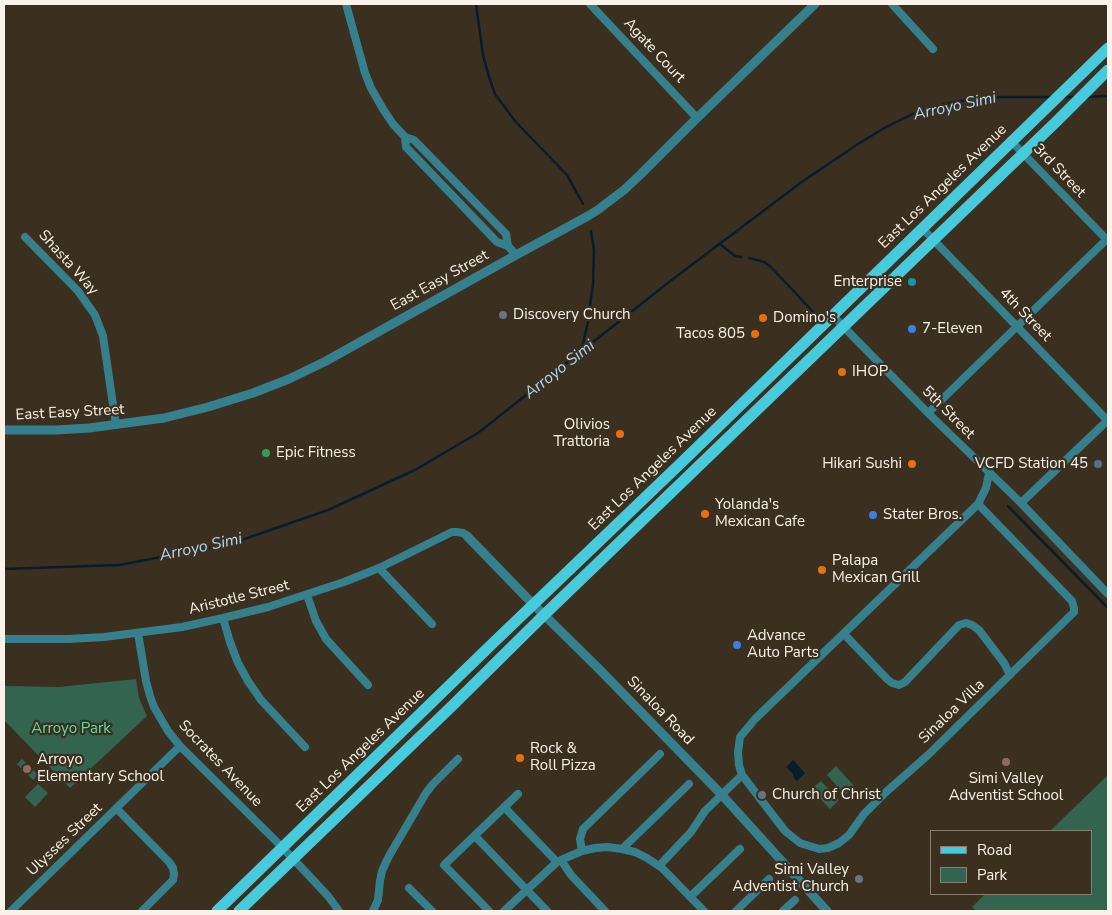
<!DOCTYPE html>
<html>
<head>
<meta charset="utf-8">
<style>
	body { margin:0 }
	#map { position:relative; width:1112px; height:915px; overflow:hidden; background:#3b3020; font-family:"Nunito Sans",sans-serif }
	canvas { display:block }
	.frame { position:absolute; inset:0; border:5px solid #fbf3e9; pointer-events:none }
	.legend { position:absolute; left:930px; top:830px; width:162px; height:65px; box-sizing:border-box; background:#3b3020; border:1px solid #887e70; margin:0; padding:6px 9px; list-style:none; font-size:15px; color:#fbf3e9 }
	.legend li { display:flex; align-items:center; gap:10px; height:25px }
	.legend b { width:25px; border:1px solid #887e70 }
</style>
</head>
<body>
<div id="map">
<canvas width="1112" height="915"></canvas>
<div class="frame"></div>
<ul class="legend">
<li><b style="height:6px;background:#48cadd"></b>Road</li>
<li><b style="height:14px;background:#32644f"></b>Park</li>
</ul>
</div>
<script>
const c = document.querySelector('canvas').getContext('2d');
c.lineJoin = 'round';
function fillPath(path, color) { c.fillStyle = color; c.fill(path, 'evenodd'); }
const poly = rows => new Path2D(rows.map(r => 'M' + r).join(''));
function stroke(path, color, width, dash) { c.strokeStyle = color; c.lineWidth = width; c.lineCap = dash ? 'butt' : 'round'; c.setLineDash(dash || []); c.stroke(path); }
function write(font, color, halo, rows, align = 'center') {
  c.font = font + ' "Nunito Sans",sans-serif'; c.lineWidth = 4.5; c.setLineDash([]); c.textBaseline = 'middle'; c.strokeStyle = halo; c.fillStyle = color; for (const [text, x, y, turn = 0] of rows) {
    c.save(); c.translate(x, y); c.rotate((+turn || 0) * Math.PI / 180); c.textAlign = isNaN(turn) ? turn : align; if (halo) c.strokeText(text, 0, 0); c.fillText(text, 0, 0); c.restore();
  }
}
fillPath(poly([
	[136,679,139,698,147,716,70,788,4,720,4,686,59,687],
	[22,759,38,775,33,780,17,764],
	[836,766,854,786,845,795,827,775],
	[1108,775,1108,911,976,911,972,907,985,894,1091,894,1091,831,1050,831],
	[821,781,839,800,830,809,811,789],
	[38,784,48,793,35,807,25,797]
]), '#32644f');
fillPath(poly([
	[793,760,805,773,797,781,794,778,793,774,786,767]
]), '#071d2e');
stroke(poly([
	[476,4,483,55,489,77,495,94,515,121,567,175,583,204],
	[1062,97,1074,97],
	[1087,97,1108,96],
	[720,244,735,256,741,257],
	[749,258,764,262,770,266,817,316],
	[590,305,593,285,594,250,591,231],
	[581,352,589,318],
	[1008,506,1108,608],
	[4,569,119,565,230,544,328,510,415,470,478,433,669,282,803,181,858,144,886,127,919,111,954,102,987,97,1052,97]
]), '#071d2e', 2.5);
stroke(poly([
	[346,4,365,73,371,88,383,109,393,124,405,137,414,140,506,234,508,246],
	[590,4,697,118],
	[892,4,933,49],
	[405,137,406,147,497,242,508,246,516,255],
	[1011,141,1108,241],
	[922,228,1108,421],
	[25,237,78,291,95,315,103,336,116,425],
	[833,316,928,413,1021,503,1108,594],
	[928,413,1108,238],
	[1021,503,1108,420],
	[978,504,1072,601,1074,608,1074,612,928,755,886,792,864,814,849,835,839,843,828,848,819,849,800,843,785,831,742,775,739,765,738,752,740,737,755,719,978,504,986,488,989,473],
	[379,568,432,624],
	[307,595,316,621,326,639,368,685],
	[223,618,230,642,238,663,248,681,261,700,305,747],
	[138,633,146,681,150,696,154,707,168,731,180,746,283,848,328,896,339,911],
	[844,634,887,679,892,683,899,685,905,682,959,625,966,623,972,625,979,630,1004,663,1010,675],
	[4,639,69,639,104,637,182,627,223,618,268,607,344,582,379,568,452,532,457,532,463,533,467,536],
	[117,809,169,862,173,868,174,874,173,880,142,911],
	[475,836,547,911],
	[622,849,689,784],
	[582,851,580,839,583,829,660,754],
	[659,866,691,832,705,811,742,775],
	[409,888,432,911],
	[690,897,740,849],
	[11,911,180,746],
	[373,911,378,900,380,881,382,871,389,856,426,793,433,784,458,759],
	[489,911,444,865,518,794],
	[504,911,557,862,504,807],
	[605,911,571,875,561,860,582,851,595,848,607,847,622,849,635,852,647,858,662,868,704,911],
	[736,911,769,879],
	[783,911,795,900]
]), '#35808c', 8);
stroke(poly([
	[4,430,56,430,89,428,164,418,208,407,253,393,289,379,326,361,516,255,588,216,599,209,624,190,641,174,697,118,815,4],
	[467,536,527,598,599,669,721,794,827,911]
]), '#35808c', 9);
stroke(poly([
	[217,911,492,644,681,463,1108,48],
	[239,911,452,706,544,615,1058,120,1108,70]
]), '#48cadd', 11);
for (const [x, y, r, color] of [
	[912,282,5,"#0f9aa8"],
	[503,315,5,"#6b7280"],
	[763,318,5,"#e8710a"],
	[912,329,5,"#3f7fe0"],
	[755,334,5,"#e8710a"],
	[842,372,5,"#e8710a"],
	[620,434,5,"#e8710a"],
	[266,453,5,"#2e9e5b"],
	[912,464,5,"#e8710a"],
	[1098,464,5,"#5c6f8a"],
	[705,514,5,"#e8710a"],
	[873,515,5,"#3f7fe0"],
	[822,570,5,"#e8710a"],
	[737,645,5,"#3f7fe0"],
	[520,758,5,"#e8710a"],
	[1006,762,5,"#8d6e63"],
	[27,769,5,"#8d6e63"],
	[762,795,5,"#6b7280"],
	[859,879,5,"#6b7280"]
]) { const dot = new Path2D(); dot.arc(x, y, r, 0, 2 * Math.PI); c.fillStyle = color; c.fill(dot); stroke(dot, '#3b3020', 2); }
write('15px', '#fbf3e9', '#3b3020', [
	["Agate Court",654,51,47],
	["3rd Street",1059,171,46],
	["East Los Angeles Avenue",943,187,-44],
	["Shasta Way",68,263,48],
	["East Easy Street",440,281,-29],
	["4th Street",1025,315,46],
	["East Easy Street",70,413,-3],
	["5th Street",948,413,45],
	["East Los Angeles Avenue",653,469,-44],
	["Aristotle Street",239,598,-14],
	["Sinaloa Road",660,711,46],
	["Sinaloa Villa",952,712,-44],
	["East Los Angeles Avenue",361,751,-44],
	["Socrates Avenue",220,764,46],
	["Ulysses Street",65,840,-44]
]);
write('15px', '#fbf3e9', '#3b3020', [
	["Enterprise",902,282,"right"],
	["Discovery Church",513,315],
	["Domino's",773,318],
	["7-Eleven",922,329],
	["Tacos 805",745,334,"right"],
	["IHOP",852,372],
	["Olivios",610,425,"right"],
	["Trattoria",610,442,"right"],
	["Epic Fitness",276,453],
	["Hikari Sushi",902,464,"right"],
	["VCFD Station 45",1088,464,"right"],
	["Yolanda's",715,505],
	["Mexican Cafe",715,522],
	["Stater Bros.",883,515],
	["Palapa",832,561],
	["Mexican Grill",832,578],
	["Advance",747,636],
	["Auto Parts",747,653],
	["Rock &",530,749],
	["Roll Pizza",530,766],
	["Arroyo",37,760],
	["Elementary School",37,777],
	["Simi Valley",1006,779,"center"],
	["Adventist School",1006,796,"center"],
	["Church of Christ",772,795],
	["Simi Valley",849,870,"right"],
	["Adventist Church",849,887,"right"]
], 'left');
write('15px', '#5cdeab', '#3b3020', [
	["Arroyo Park",71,729]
]);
write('italic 16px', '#b3d6f3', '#3b3020', [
	["Arroyo Simi",955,107,-12],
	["Arroyo Simi",560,370,-38],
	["Arroyo Simi",201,548,-12]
]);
</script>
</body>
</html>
